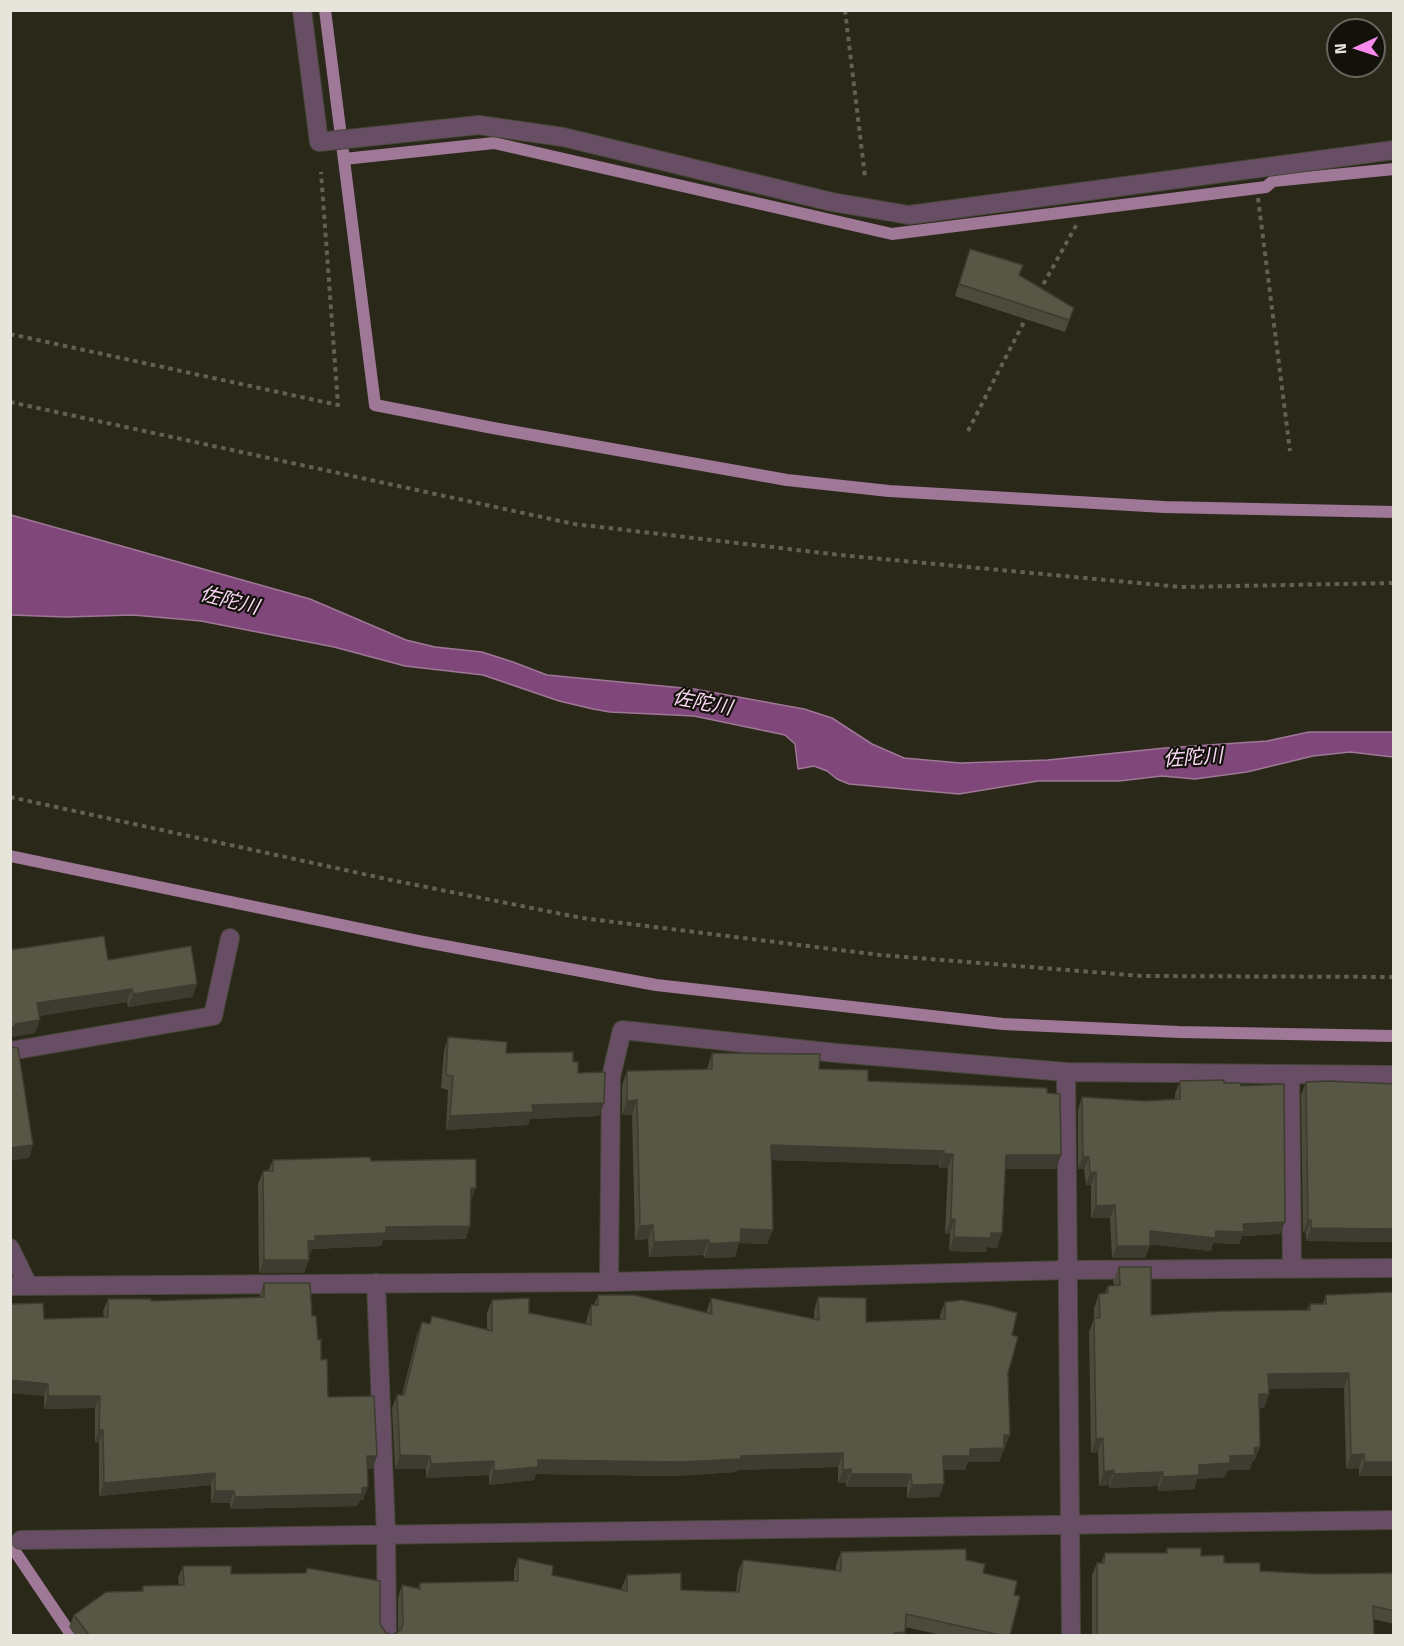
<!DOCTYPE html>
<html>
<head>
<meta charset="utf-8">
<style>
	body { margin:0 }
	#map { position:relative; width:1404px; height:1646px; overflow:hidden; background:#2a2819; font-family:"Titillium Web",sans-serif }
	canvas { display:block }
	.frame { position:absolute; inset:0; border:12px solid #e6e4db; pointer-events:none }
	.north { position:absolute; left:1326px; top:18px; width:60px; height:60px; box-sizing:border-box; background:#12110a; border:2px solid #67655e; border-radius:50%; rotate:267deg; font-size:16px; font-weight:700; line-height:24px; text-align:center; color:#e6e4db }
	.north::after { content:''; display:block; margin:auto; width:21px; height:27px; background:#f788ec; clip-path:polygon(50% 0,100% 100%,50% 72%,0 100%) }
</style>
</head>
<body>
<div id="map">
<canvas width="1404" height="1646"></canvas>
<div class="frame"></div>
<div class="north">N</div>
</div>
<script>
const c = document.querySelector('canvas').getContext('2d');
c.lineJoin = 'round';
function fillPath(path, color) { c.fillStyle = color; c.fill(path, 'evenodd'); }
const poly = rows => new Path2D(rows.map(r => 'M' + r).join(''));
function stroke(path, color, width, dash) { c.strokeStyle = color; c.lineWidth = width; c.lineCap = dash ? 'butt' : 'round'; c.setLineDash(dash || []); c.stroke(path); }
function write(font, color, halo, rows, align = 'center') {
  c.font = font + ' "Titillium Web","Noto Sans JP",sans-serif'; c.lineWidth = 4.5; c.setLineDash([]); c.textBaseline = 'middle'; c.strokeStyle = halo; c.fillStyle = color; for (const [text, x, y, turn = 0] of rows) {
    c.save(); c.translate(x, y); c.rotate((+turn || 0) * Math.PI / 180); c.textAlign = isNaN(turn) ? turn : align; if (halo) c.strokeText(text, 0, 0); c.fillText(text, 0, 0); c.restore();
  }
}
const water = poly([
	[11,515,310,599,406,640,435,647,482,652,513,662,547,675,694,689,804,709,832,718,872,744,904,758,960,763,1048,760,1165,748,1267,741,1309,732,1393,732,1393,757,1350,752,1313,756,1247,772,1195,779,1162,776,1119,781,1038,781,959,794,849,784,837,779,827,771,814,766,798,769,795,744,785,735,694,716,610,712,593,709,559,701,483,675,405,666,334,647,201,621,133,615,66,617,11,615,11,515]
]);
fillPath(water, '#80487a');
stroke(water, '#9f7797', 1.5);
stroke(poly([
	[325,10,375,405,493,428,787,480,889,491,1164,507,1394,512],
	[344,159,494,143,892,234,1266,187,1273,181,1394,169],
	[10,856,419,941,656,985,1003,1024,1179,1032,1394,1036],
	[10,1544,72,1636]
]), '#9f7797', 12);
const minor = poly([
	[302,10,319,142,479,125,563,137,832,202,909,215,1394,150],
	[10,1051,213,1016,230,938],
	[1066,1072,1071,1636],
	[1290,1074,1292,1269],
	[10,1248,28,1285],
	[609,1282,611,1077,622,1030,836,1053,1066,1072,1394,1075],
	[376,1283,386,1534,387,1636],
	[10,1286,609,1282,1067,1270,1394,1268],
	[21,1540,1394,1520]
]);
stroke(minor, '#484638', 20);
stroke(poly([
	[845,10,865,177],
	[1258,198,1290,451],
	[1039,292,1078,222],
	[10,334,338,405,321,172],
	[10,402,574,524,840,555,1181,587,1394,583],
	[968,431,1028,314],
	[10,797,391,880,582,918,880,955,1142,976,1394,977]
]), '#636154', 4, [4.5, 4.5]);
stroke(minor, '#674e64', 18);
fillPath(poly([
	[970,249,1019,275,1074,308,1065,332,955,296],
	[10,950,108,960,197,984,192,997,128,1007,127,1002,39,1016,35,1033,11,1037,10,1038],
	[448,1037,506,1053,573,1062,578,1073,604,1103,599,1116,530,1119,528,1125,446,1130,448,1090,441,1088,444,1051],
	[712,1053,819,1069,868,1081,1047,1093,1061,1155,1056,1169,1005,1169,997,1248,987,1247,986,1252,949,1251,950,1233,945,1234,948,1168,939,1168,939,1165,771,1160,767,1244,739,1243,735,1257,704,1258,703,1255,649,1257,648,1239,635,1240,632,1115,622,1115,622,1085,627,1071,707,1069],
	[1180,1081,1224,1083,1241,1086,1285,1222,1280,1234,1242,1236,1239,1244,1213,1243,1211,1251,1150,1244,1145,1258,1112,1258,1110,1218,1091,1218,1091,1185,1086,1185,1084,1169,1078,1169,1078,1110,1082,1097,1145,1101,1175,1099,1175,1094],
	[1306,1082,1394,1084,1394,1242,1306,1241,1306,1233,1303,1233,1301,1095],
	[273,1160,371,1161,471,1201,466,1239,383,1240,381,1246,312,1249,310,1254,309,1254,304,1273,259,1273,258,1184,263,1171,268,1171],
	[1119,1267,1151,1315,1307,1310,1310,1304,1323,1304,1326,1295,1394,1476,1359,1476,1359,1468,1346,1469,1344,1388,1269,1388,1269,1394,1264,1408,1259,1408,1260,1447,1254,1461,1252,1461,1250,1470,1228,1470,1225,1477,1197,1479,1194,1489,1158,1491,1158,1486,1109,1488,1109,1485,1099,1486,1098,1452,1091,1453,1089,1332,1094,1318,1094,1308,1099,1294,1105,1293,1108,1286,1114,1285,1113,1281],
	[264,1283,312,1316,318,1340,328,1397,377,1456,372,1469,367,1469,368,1487,363,1500,360,1500,357,1506,230,1509,230,1503,211,1503,211,1485,99,1496,99,1443,95,1442,95,1408,44,1409,44,1319,104,1318,103,1311,108,1299,151,1301,259,1297],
	[598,1295,706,1313,711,1298,814,1319,814,1311,818,1297,866,1322,940,1319,940,1315,945,1302,1012,1335,1008,1373,1005,1449,1004,1449,999,1462,968,1462,965,1470,944,1470,939,1497,907,1498,907,1487,846,1487,846,1483,838,1483,838,1467,737,1470,736,1472,675,1476,536,1474,534,1480,489,1485,489,1475,426,1478,426,1469,395,1469,392,1408,397,1395,402,1395,417,1335,422,1322,429,1324,432,1316,487,1330,487,1313,492,1300,529,1313,586,1324,587,1318,591,1305,594,1305],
	[1167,1548,1201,1556,1224,1563,1260,1571,1317,1574,1394,1573,1394,1624,1373,1619,1374,1635,1092,1635,1092,1575,1097,1563,1101,1563,1105,1553,1165,1553],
	[841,1552,966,1560,1014,1595,1010,1635,941,1635,905,1627,904,1635,75,1635,69,1627,74,1615,141,1591,143,1586,179,1585,178,1578,183,1566,231,1574,306,1573,307,1568,380,1624,386,1633,392,1635,398,1631,398,1598,402,1585,418,1588,420,1583,514,1581,514,1570,518,1558,552,1575,622,1590,622,1587,627,1575,681,1590,736,1592,738,1572,743,1560,836,1570,836,1565]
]), '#4c4a3b');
fillPath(poly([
	[197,984,192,997,128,1007,133,994],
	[132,989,127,1002,32,1017,37,1003],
	[40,1020,35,1033,11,1037,10,1038,10,1028,15,1024],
	[637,1100,632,1115,622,1115,627,1101],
	[604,1103,599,1116,530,1119,528,1125,446,1130,450,1116,532,1105],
	[33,1145,29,1158,10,1161,10,1148],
	[771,1145,944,1151,939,1165,765,1160],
	[944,1154,953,1154,948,1168,939,1168],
	[1006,1155,1061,1155,1056,1169,1001,1169],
	[1083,1157,1089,1157,1084,1169,1078,1169],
	[1096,1172,1091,1185,1086,1185,1090,1173],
	[471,1188,476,1188,471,1201],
	[1115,1205,1110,1218,1091,1218,1096,1206],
	[951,1219,955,1219,950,1233,945,1234],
	[1308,1220,1311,1220,1306,1233,1303,1233],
	[1285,1222,1280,1234,1242,1236,1239,1244,1213,1243,1211,1251,1145,1244,1150,1231,1216,1231,1243,1224],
	[653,1225,648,1239,635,1240,640,1226],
	[470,1226,466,1239,383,1240,381,1246,312,1249,310,1254,303,1254,308,1241,315,1236,386,1227],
	[1311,1228,1394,1229,1394,1242,1306,1241],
	[741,1229,773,1230,767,1244,739,1243,735,1257,704,1258,709,1244],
	[991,1233,1002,1233,997,1248,987,1247,986,1252,949,1251,954,1237],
	[709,1240,703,1255,649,1257,654,1242],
	[1117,1246,1150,1246,1145,1258,1112,1258],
	[264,1260,309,1260,304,1273,259,1273],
	[1349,1373,1344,1388,1263,1389,1268,1374],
	[10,1380,48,1384,43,1396,10,1393],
	[1259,1394,1269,1394,1264,1408,1254,1408],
	[48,1396,100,1396,95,1408,44,1409],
	[99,1430,103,1430,99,1443,95,1442],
	[1004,1435,1010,1435,999,1462,968,1462,965,1470,938,1470,943,1456,970,1449],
	[1103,1438,1098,1452,1091,1453,1096,1439],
	[1260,1447,1254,1461,1252,1461,1250,1470,1228,1470,1225,1477,1197,1479,1194,1489,1158,1491,1163,1477,1199,1465],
	[843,1453,838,1467,737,1470,736,1472,675,1476,536,1474,534,1480,489,1485,494,1471,538,1460],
	[1364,1454,1359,1468,1346,1469,1351,1455],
	[400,1455,430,1456,426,1469,395,1469],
	[367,1456,377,1456,372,1469,363,1469],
	[494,1461,489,1475,426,1478,431,1464],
	[1365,1462,1394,1462,1394,1476,1359,1476],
	[851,1469,846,1483,838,1483,843,1470],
	[1114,1470,1109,1485,1099,1486,1104,1472],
	[1163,1472,1158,1486,1109,1488,1114,1474],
	[215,1473,211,1485,99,1496,104,1483],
	[851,1474,911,1474,907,1487,846,1487],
	[944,1484,939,1497,907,1498,912,1485],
	[368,1487,363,1500,360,1500,357,1506,230,1509,235,1497],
	[215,1491,234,1491,230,1503,211,1503],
	[905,1632,904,1635,893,1635,894,1633]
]), '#3e3c30');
const building = poly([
	[970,249,1023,265,1019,275,1074,308,1069,320,959,284,970,249],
	[104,936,108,960,191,946,197,984,133,994,132,989,37,1003,40,1020,15,1024,15,1026,10,1028,10,950,104,936],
	[448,1037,507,1042,506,1053,573,1052,573,1062,578,1062,578,1073,605,1072,604,1103,532,1105,533,1112,450,1116,453,1076,446,1075,448,1037],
	[10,1047,18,1048,33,1145,10,1148,10,1047],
	[712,1053,820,1054,819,1069,868,1070,868,1081,1047,1088,1047,1093,1060,1094,1061,1155,1006,1155,1002,1233,991,1233,991,1238,954,1237,955,1219,951,1219,953,1154,944,1154,944,1151,771,1145,773,1230,741,1229,740,1242,709,1244,709,1240,654,1242,653,1225,640,1226,637,1100,627,1101,627,1071,712,1069,712,1053],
	[1224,1080,1224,1083,1240,1083,1241,1086,1284,1084,1285,1222,1243,1224,1244,1232,1216,1231,1215,1238,1150,1231,1150,1246,1117,1246,1115,1205,1096,1206,1096,1172,1090,1173,1089,1157,1083,1157,1082,1097,1145,1101,1180,1099,1180,1081,1224,1080],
	[1329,1081,1394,1084,1394,1229,1311,1228,1311,1220,1308,1220,1306,1082,1329,1081],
	[370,1157,371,1161,476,1159,476,1188,471,1188,470,1226,386,1227,386,1233,315,1236,315,1241,308,1241,309,1260,264,1260,263,1171,273,1171,273,1160,370,1157],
	[1119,1267,1151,1267,1151,1315,1222,1311,1310,1310,1310,1304,1326,1304,1326,1295,1394,1292,1394,1462,1365,1462,1364,1454,1351,1455,1349,1373,1268,1374,1269,1394,1259,1394,1260,1447,1254,1448,1255,1455,1230,1456,1230,1463,1199,1465,1199,1475,1163,1477,1163,1472,1114,1474,1114,1470,1104,1472,1103,1438,1096,1439,1094,1318,1100,1318,1099,1294,1108,1293,1108,1286,1120,1285,1119,1267],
	[264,1283,310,1283,312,1316,316,1316,318,1340,321,1339,321,1360,327,1359,328,1397,374,1396,377,1456,367,1456,368,1487,362,1488,362,1494,235,1497,234,1491,215,1491,215,1473,104,1483,103,1430,99,1430,100,1396,48,1396,48,1384,10,1380,10,1304,43,1303,44,1319,108,1317,108,1299,151,1299,151,1301,264,1297,264,1283],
	[598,1295,634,1295,712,1314,711,1298,819,1320,818,1297,866,1298,866,1322,945,1319,945,1302,962,1300,992,1306,1017,1313,1012,1335,1018,1337,1008,1373,1010,1435,1004,1435,1004,1448,970,1449,970,1456,943,1456,944,1484,912,1485,911,1474,851,1474,851,1469,843,1470,843,1453,741,1456,741,1459,680,1462,538,1460,538,1467,494,1471,494,1461,431,1464,430,1456,400,1455,397,1395,404,1395,422,1322,430,1324,432,1316,492,1331,492,1300,529,1298,529,1313,591,1325,591,1305,598,1305,598,1295],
	[1167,1548,1201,1548,1201,1556,1224,1555,1224,1563,1260,1563,1260,1571,1317,1574,1394,1573,1394,1611,1373,1606,1374,1635,1097,1635,1097,1563,1104,1563,1105,1553,1167,1553,1167,1548],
	[966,1549,966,1560,985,1564,983,1573,1017,1581,1014,1595,1020,1596,1010,1635,1000,1635,906,1614,905,1632,894,1633,894,1635,89,1635,74,1615,106,1592,143,1591,143,1586,184,1585,183,1566,231,1566,231,1574,306,1573,307,1568,380,1581,380,1624,386,1633,392,1635,401,1630,403,1624,402,1585,420,1589,420,1583,518,1581,518,1558,553,1566,552,1575,627,1591,627,1575,681,1573,681,1590,739,1592,743,1560,841,1571,841,1552,966,1549]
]);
fillPath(building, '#585645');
stroke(building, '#3e3c30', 1.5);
write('italic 20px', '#f9d7f4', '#12110a', [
	["佐陀川",229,602,14],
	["佐陀川",702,704,11],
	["佐陀川",1193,759,-4]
]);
</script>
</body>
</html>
